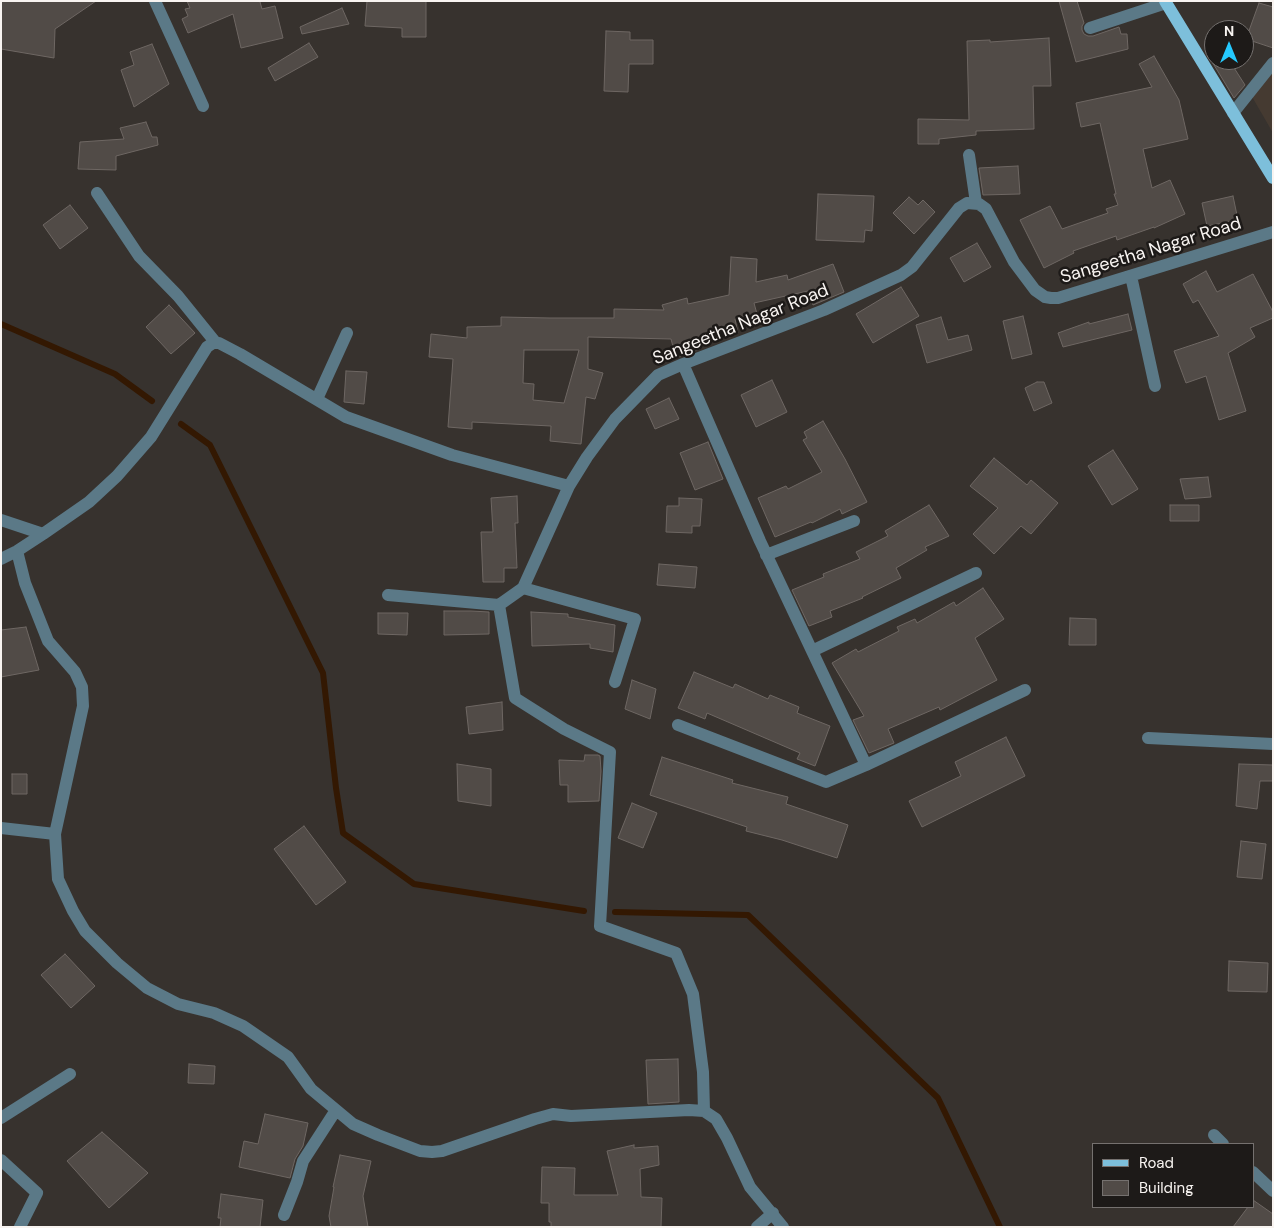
<!DOCTYPE html>
<html>
<head>
<meta charset="utf-8">
<style>
	body { margin:0 }
	#map { position:relative; width:1274px; height:1228px; overflow:hidden; background:#37322e; font-family:"DM Sans",sans-serif }
	canvas { display:block }
	.frame { position:absolute; inset:0; border:2px solid #f8f4f1; pointer-events:none }
	.legend { position:absolute; left:1092px; top:1143px; width:162px; height:65px; box-sizing:border-box; background:#1d1a18; border:1px solid #75716f; margin:0; padding:6px 9px; list-style:none; font-size:15px; color:#f8f4f1 }
	.legend li { display:flex; align-items:center; gap:10px; height:25px }
	.legend b { width:25px; border:1px solid #75716f }
	.north { position:absolute; left:1204px; top:20px; width:50px; height:50px; box-sizing:border-box; background:#1d1a18; border:1px solid #75716f; border-radius:50%; rotate:0deg; font-size:14px; font-weight:700; line-height:20px; text-align:center; color:#f8f4f1 }
	.north::after { content:''; display:block; margin:auto; width:18px; height:22px; background:#25c9fe; clip-path:polygon(50% 0,100% 100%,50% 72%,0 100%) }
</style>
</head>
<body>
<div id="map">
<canvas width="1274" height="1228"></canvas>
<div class="frame"></div>
<ul class="legend">
<li><b style="height:6px;background:#7dbfdb"></b>Road</li>
<li><b style="height:14px;background:#514b47"></b>Building</li>
</ul>
<div class="north">N</div>
</div>
<script>
const c = document.querySelector('canvas').getContext('2d');
c.lineJoin = 'round';
function fillPath(path, color) { c.fillStyle = color; c.fill(path, 'evenodd'); }
const poly = rows => new Path2D(rows.map(r => 'M' + r).join(''));
function stroke(path, color, width, dash) { c.strokeStyle = color; c.lineWidth = width; c.lineCap = dash ? 'butt' : 'round'; c.setLineDash(dash || []); c.stroke(path); }
function write(font, color, halo, rows, align = 'center') {
  c.font = font + ' "DM Sans",sans-serif'; c.lineWidth = 5; c.setLineDash([]); c.textBaseline = 'middle'; c.strokeStyle = halo; c.fillStyle = color; for (const [text, x, y, turn = 0] of rows) {
    c.save(); c.translate(x, y); c.rotate((+turn || 0) * Math.PI / 180); c.textAlign = isNaN(turn) ? turn : align; if (halo) c.strokeText(text, 0, 0); c.fillText(text, 0, 0); c.restore();
  }
}
fillPath(poly([
	[1273,68,1273,133,1251,95]
]), '#453a31');
stroke(poly([
	[1,324,115,374,152,401],
	[181,424,210,445,323,673,336,788,343,833,414,884,584,911],
	[615,912,748,915,938,1098,1000,1227]
]), '#331802', 6);
const building = poly([
	[1,1,96,1,55,29,54,58,1,49,1,1],
	[187,1,262,1,260,2,262,9,275,6,283,38,241,48,233,14,188,33,182,19,188,16,185,9,190,8,187,1],
	[367,1,426,1,426,37,402,37,402,28,365,26,367,1],
	[1059,1,1077,1,1084,23,1082,26,1082,30,1084,34,1088,36,1093,36,1119,27,1121,34,1127,34,1128,49,1076,62,1059,1],
	[1259,3,1273,7,1273,48,1246,39,1259,3],
	[342,8,349,24,302,34,300,27,342,8],
	[606,31,630,32,630,40,653,40,653,64,629,64,628,92,604,91,606,31],
	[1049,38,1051,86,1033,86,1034,129,976,131,976,135,939,139,939,144,918,144,918,119,969,120,967,41,990,40,990,42,1049,38],
	[309,43,318,57,275,81,268,68,309,43],
	[152,44,169,84,134,107,121,70,134,65,130,52,152,44],
	[1154,56,1179,100,1188,139,1143,149,1152,188,1170,180,1185,214,1154,228,1154,227,1117,240,1116,236,1073,251,1074,253,1044,268,1020,220,1050,206,1062,229,1108,213,1106,209,1118,205,1114,194,1116,194,1100,123,1081,127,1076,103,1152,87,1139,64,1154,56],
	[1211,60,1229,60,1245,85,1234,98,1211,60],
	[146,122,152,137,157,137,158,145,116,156,116,170,78,169,80,142,124,139,120,128,146,122],
	[1018,166,1020,194,983,195,979,168,1018,166],
	[818,194,874,196,872,231,865,230,864,242,816,240,818,194],
	[1233,196,1238,220,1207,226,1202,203,1233,196],
	[909,197,918,205,923,200,935,212,914,234,893,213,909,197],
	[70,205,88,228,60,249,43,225,70,205],
	[977,243,991,267,964,282,950,258,977,243],
	[731,257,757,259,756,282,787,275,788,280,833,264,844,292,813,305,808,291,754,303,757,314,735,319,738,333,698,342,700,349,676,358,671,339,588,337,588,369,603,373,595,399,586,397,581,444,550,441,551,426,472,422,472,429,448,427,453,359,429,357,431,334,467,338,467,327,501,326,501,317,550,318,614,318,614,309,664,310,662,305,687,298,688,304,729,295,731,257],
	[524,350,579,350,564,403,533,400,534,384,523,383,524,350],
	[1206,271,1217,292,1253,274,1273,312,1273,318,1250,328,1255,337,1228,353,1246,411,1219,420,1206,376,1186,383,1174,351,1219,336,1198,300,1193,303,1183,284,1206,271],
	[901,287,919,316,873,343,856,314,901,287],
	[169,305,195,333,171,354,146,327,169,305],
	[1128,314,1132,330,1063,347,1058,333,1089,322,1089,324,1128,314],
	[1023,316,1032,354,1012,359,1003,321,1023,316],
	[941,317,948,340,968,335,972,350,927,363,916,325,941,317],
	[346,371,367,372,364,404,344,402,346,371],
	[772,380,787,412,756,427,741,395,772,380],
	[1037,382,1044,382,1052,403,1034,411,1025,388,1037,382],
	[669,398,679,419,655,429,646,409,669,398],
	[823,421,845,459,867,502,842,514,840,509,812,523,811,522,775,537,758,498,786,486,788,489,822,472,803,440,807,438,804,432,823,421],
	[708,442,723,479,695,490,680,453,708,442],
	[1113,450,1138,489,1112,505,1088,466,1113,450],
	[994,458,1027,485,1031,480,1058,503,1031,534,1021,526,994,554,973,534,998,508,970,486,994,458],
	[1208,477,1211,497,1185,499,1180,479,1208,477],
	[517,496,518,523,515,523,517,568,504,568,504,582,483,582,481,532,493,532,491,498,517,496],
	[679,498,702,499,700,526,692,526,692,533,666,532,667,506,679,506,679,498],
	[929,505,949,536,925,547,927,550,896,568,901,578,862,597,863,598,830,611,832,617,809,626,792,590,824,577,823,574,860,559,856,552,888,536,885,531,929,505],
	[1170,505,1199,505,1199,521,1170,521,1170,505],
	[659,564,697,567,695,588,657,585,659,564],
	[983,588,1004,619,975,638,997,680,940,710,939,707,888,729,894,743,869,753,853,720,864,716,832,663,856,649,858,652,899,631,897,627,915,619,917,623,954,602,956,606,983,588],
	[444,611,471,611,489,612,489,634,444,635,444,611],
	[531,612,568,614,568,617,615,625,613,652,590,648,590,644,532,646,531,612],
	[378,613,408,613,407,635,378,634,378,613],
	[1070,618,1096,619,1096,645,1069,645,1070,618],
	[26,627,39,670,1,677,1,630,26,627],
	[694,672,733,688,735,684,768,699,770,695,799,707,797,713,830,726,815,766,797,759,800,753,707,713,705,719,678,708,694,672],
	[632,680,656,689,650,719,625,709,632,680],
	[502,702,503,730,469,734,466,707,502,702],
	[1006,737,1025,776,922,827,909,801,961,776,955,762,1006,737],
	[585,755,598,755,600,756,601,771,599,801,568,802,568,785,560,785,559,760,584,761,585,755],
	[662,757,733,780,732,783,788,797,786,804,848,825,837,858,782,840,746,831,747,827,650,795,662,757],
	[457,764,491,769,491,806,458,801,457,764],
	[1239,764,1273,765,1273,781,1260,781,1257,809,1236,806,1239,764],
	[12,774,27,774,27,794,12,794,12,774],
	[632,803,657,813,643,848,618,838,632,803],
	[304,826,346,882,316,905,274,849,304,826],
	[1241,841,1266,844,1262,879,1237,877,1241,841],
	[65,954,95,986,71,1008,41,975,65,954],
	[1229,961,1268,963,1267,992,1228,991,1229,961],
	[678,1059,679,1102,648,1104,646,1060,678,1059],
	[189,1064,215,1066,214,1084,188,1083,189,1064],
	[265,1114,308,1123,303,1146,295,1159,290,1178,239,1167,244,1141,258,1144,265,1114],
	[102,1132,148,1173,109,1208,67,1161,102,1132],
	[634,1145,634,1148,658,1146,659,1165,640,1169,641,1197,662,1198,661,1227,551,1227,551,1222,549,1222,549,1203,541,1203,542,1167,575,1168,574,1195,618,1195,607,1151,634,1145],
	[340,1155,371,1161,363,1196,368,1227,331,1227,329,1216,334,1187,333,1187,340,1155],
	[221,1194,263,1200,260,1227,220,1227,221,1218,218,1218,221,1194],
	[1253,1200,1273,1214,1273,1227,1233,1227,1248,1207,1253,1207,1253,1200]
]);
fillPath(building, '#514b47');
stroke(building, '#6e6763', 1);
stroke(poly([
	[155,1,203,106],
	[1090,28,1166,3],
	[1233,113,1273,63],
	[969,155,976,203],
	[97,193,139,256,178,296,216,343],
	[1131,276,1155,386],
	[683,364,760,541,866,765,1025,690],
	[317,399,347,333],
	[1,520,43,534],
	[17,551,25,583,48,641,75,672,82,687,83,706,55,834,58,879,73,911,85,931,117,963,147,988,178,1004,214,1013,243,1026,288,1057,311,1089,353,1124,378,1135,420,1151,432,1152,442,1151,535,1119,553,1114,571,1116,689,1110,704,1111,716,1119,727,1138,750,1187,783,1227],
	[766,555,854,521],
	[1,559,17,551,43,534,89,502,117,476,151,437,207,347,213,343,219,343,240,354,346,417,452,455,569,486,587,457,615,419,658,375,683,364,824,310,901,275,912,267,959,208,967,203,979,204,986,209,1014,262,1035,290,1045,297,1051,298,1058,298,1273,232],
	[523,588,569,486],
	[388,595,499,605,523,588,635,619,615,682],
	[499,605,515,698,564,729,610,752,600,926,676,953,693,994,703,1072,704,1111],
	[812,651,976,573],
	[678,725,826,782,866,765],
	[1148,738,1273,744],
	[1,828,55,834],
	[1,1118,70,1074],
	[1214,1135,1223,1144],
	[1,1160,37,1193,20,1227],
	[1253,1172,1273,1191],
	[284,1215,297,1182,303,1161,336,1110],
	[757,1227,773,1213]
]), '#5b7987', 12);
stroke(poly([
	[1165,1,1273,178]
]), '#7dbfdb', 12);
write('18px', '#f8f4f1', '#1d1a18', [
	["Sangeetha Nagar Road",1151,251,-17],
	["Sangeetha Nagar Road",741,325,-22]
]);
</script>
</body>
</html>
